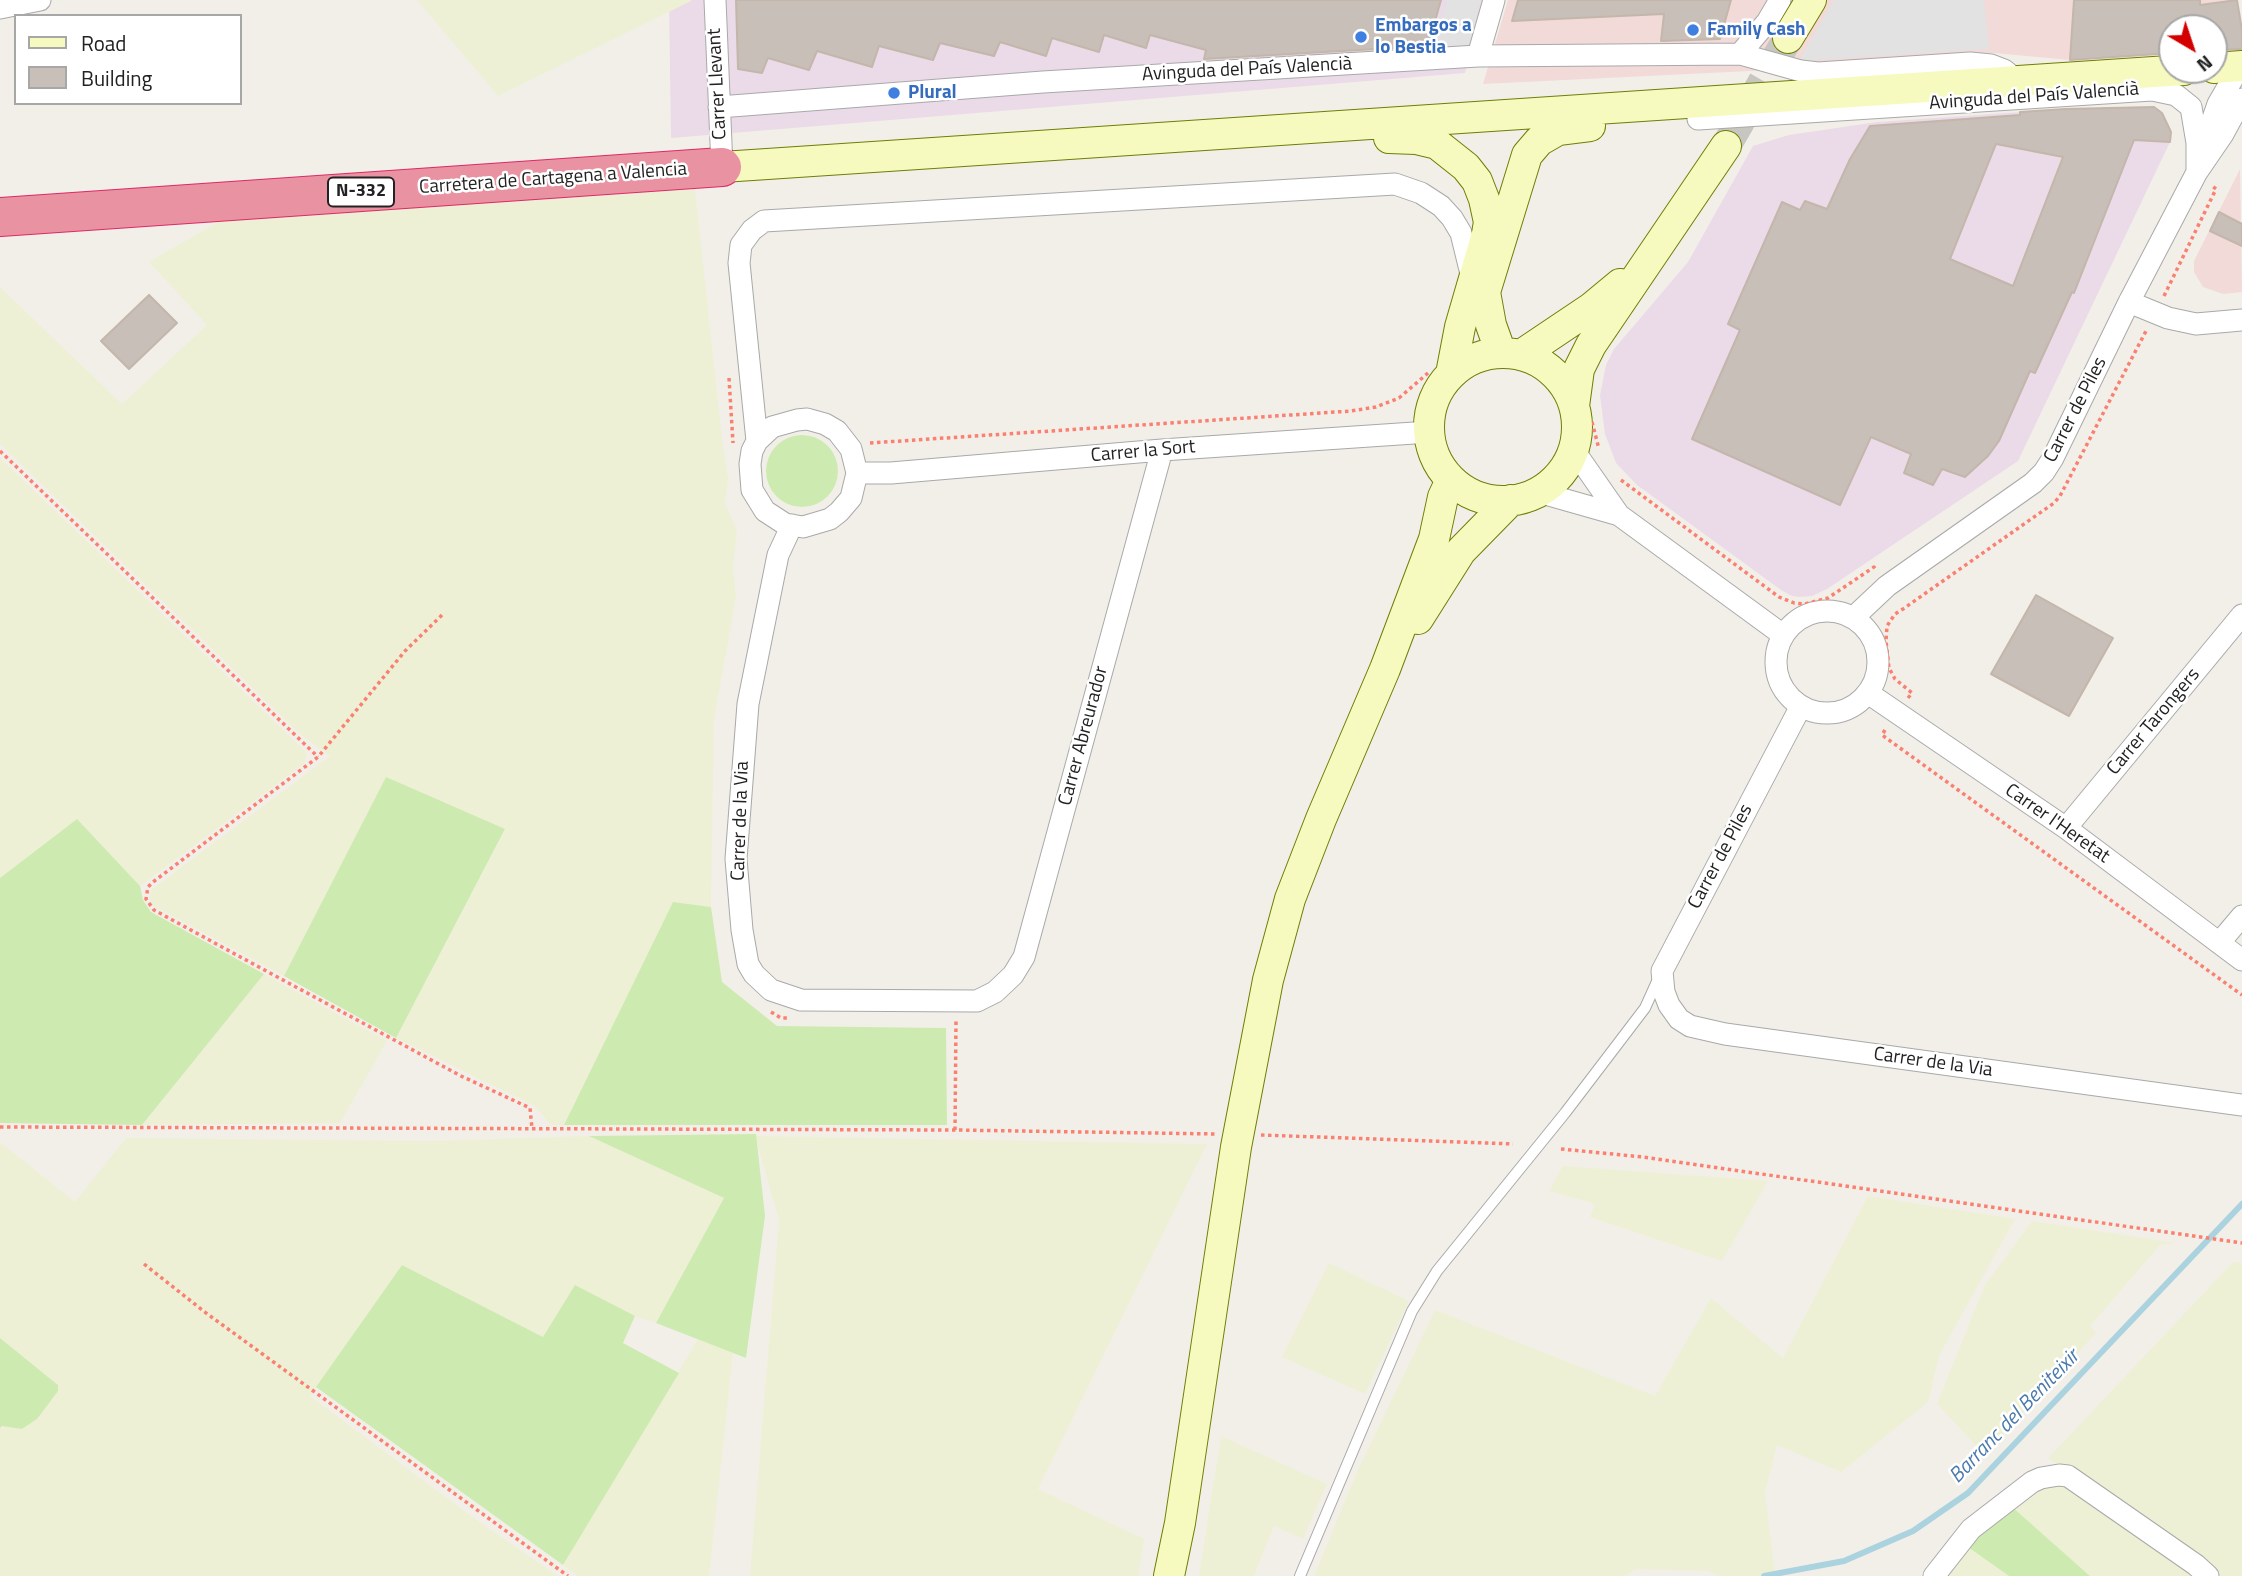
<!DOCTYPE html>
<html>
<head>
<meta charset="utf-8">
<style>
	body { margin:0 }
	#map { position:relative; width:2242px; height:1576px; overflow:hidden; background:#f2efe9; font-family:"Titillium Web",sans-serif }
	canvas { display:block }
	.legend { position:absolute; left:14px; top:14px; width:228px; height:91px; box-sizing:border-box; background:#fff; border:2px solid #a7a7a7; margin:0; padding:9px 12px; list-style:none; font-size:21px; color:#222 }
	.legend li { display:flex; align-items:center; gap:14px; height:35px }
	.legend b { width:35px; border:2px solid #a7a7a7 }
	.north { position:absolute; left:2158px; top:14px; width:70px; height:70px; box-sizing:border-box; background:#fff; border:2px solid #a7a7a7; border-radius:50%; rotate:141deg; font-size:19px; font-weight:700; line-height:28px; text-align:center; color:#222 }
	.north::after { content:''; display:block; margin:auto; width:24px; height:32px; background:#d40000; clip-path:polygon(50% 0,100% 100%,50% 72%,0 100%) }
</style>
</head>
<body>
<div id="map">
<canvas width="2242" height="1576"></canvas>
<ul class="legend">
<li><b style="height:9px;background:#f7fabf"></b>Road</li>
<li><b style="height:19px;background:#c7bfb8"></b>Building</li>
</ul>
<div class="north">N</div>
</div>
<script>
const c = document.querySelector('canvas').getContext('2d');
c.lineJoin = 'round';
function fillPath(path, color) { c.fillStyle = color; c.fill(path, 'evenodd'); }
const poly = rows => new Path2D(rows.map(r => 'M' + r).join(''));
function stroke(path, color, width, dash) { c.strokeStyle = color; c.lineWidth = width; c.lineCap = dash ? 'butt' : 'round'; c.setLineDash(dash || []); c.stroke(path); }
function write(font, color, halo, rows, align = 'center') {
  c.font = font + ' "Titillium Web",sans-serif'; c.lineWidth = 5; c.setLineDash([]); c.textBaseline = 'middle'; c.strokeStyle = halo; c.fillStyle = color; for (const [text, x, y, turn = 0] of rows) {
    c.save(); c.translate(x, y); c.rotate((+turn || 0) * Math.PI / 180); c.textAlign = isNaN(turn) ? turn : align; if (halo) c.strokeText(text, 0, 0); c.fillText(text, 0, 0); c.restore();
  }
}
fillPath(poly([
	[1508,0,2237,0,2242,30,2242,50,2214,52,2214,28,2172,28,2172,54,2070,60,1994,53,1832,67,1483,84],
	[2240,169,2242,292,2223,294,2203,287,2194,272,2194,261]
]), '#f2dad9');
fillPath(poly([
	[669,0,1484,0,1465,73,671,138],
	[2065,109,2162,113,2171,132,2170,142,2018,461,1827,589,1812,596,1800,597,1792,596,1781,590,1637,485,1616,463,1605,434,1600,395,1606,365,1614,349,1688,262,1753,146,1789,135,1877,122]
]), '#ebdbe8');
fillPath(poly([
	[417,0,691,0,691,1,498,96],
	[695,189,722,439,728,478,725,503,737,530,733,567,736,597,714,719,711,907,673,902,564,1125,551,1125,535,1106,396,1038,505,830,386,778,284,976,152,905,149,898,151,890,330,756,301,735,0,444,0,287,122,404,207,325,149,262,223,219],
	[0,458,307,753,304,764,140,886,77,819,0,878],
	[264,974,387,1041,340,1123,142,1125],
	[589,1136,724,1198,656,1323,635,1316,543,1337,402,1265,310,1396,471,1516,558,1576,0,1576,0,1428,2,1426,23,1429,37,1419,58,1385,0,1338,0,1142,75,1202,126,1138,430,1141],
	[755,1136,1207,1144,1038,1489,1144,1539,1138,1576,750,1576,779,1220],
	[1563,1166,1768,1181,1722,1261,1590,1217,1595,1204,1549,1191],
	[1868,1196,2015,1219,1939,1356,1928,1402,1841,1472,1777,1445,1765,1492,1775,1576,1720,1576,1708,1571,1637,1569,1624,1576,1314,1576,1357,1472,1435,1310,1655,1396,1711,1298,1783,1358],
	[2032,1221,2176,1243,2160,1245,2090,1326,2096,1333,2025,1411,1983,1453,1937,1404,1985,1285],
	[2233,1262,2242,1263,2242,1576,2219,1576,2189,1551,2048,1458],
	[1329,1263,1409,1301,1365,1394,1282,1357],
	[698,1339,733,1353,709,1576,578,1576,563,1565],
	[1221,1436,1327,1484,1303,1539,1274,1526,1254,1576,1199,1576],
	[2064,1480,2200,1576,2090,1576,2011,1507,2037,1488],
	[1965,1545,2009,1576,1936,1576]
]), '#eef0d5');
fillPath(poly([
	'766 471a36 36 0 1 1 72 0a36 36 0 1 1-72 0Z',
	[386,777,505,829,396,1038,284,976],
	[77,819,140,886,143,900,151,912,264,974,142,1125,0,1123,0,878],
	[673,902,711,907,722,982,777,1026,946,1028,947,1125,564,1125],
	[756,1134,765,1216,746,1358,656,1323,724,1198,589,1136],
	[402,1265,543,1337,575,1285,635,1316,623,1343,679,1373,563,1565,316,1387],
	[0,1338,58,1385,58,1391,37,1419,22,1429,2,1426,0,1428],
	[2011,1506,2090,1576,2009,1576,1965,1545]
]), '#cdebb0');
fillPath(poly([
	[1447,0,1481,0,1469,45,1433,46],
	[1834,0,1984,0,1989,49,1799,61]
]), '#e2e2e2');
stroke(poly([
	[1764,1576,1844,1561,1913,1531,1968,1493,2242,1204]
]), '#aad3df', 6);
const building = poly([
	[736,0,1441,0,1428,46,1204,59,1206,50,1150,35,1146,48,1104,35,1099,52,1052,38,1046,56,1000,42,994,56,940,43,933,60,879,46,872,67,817,51,809,70,768,58,762,73,738,69,736,0],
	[1518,0,1731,0,1720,39,1661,41,1664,14,1512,21,1518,0],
	[2074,0,2200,0,2200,5,2237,0,2242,30,2242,49,2214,50,2214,28,2172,28,2172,53,2070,60,2074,0],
	[2154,107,2162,113,2171,132,2170,142,2134,140,2074,293,2072,292,2035,373,2030,371,1999,441,1988,456,1965,477,1942,469,1933,485,1904,473,1911,454,1871,437,1840,505,1692,439,1740,330,1728,324,1782,202,1800,210,1805,201,1827,209,1850,159,1870,126,2020,115,2020,112,2065,109,2154,107],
	[1996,144,2063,157,2013,286,1950,259,1996,144],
	[2219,212,2242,224,2242,246,2210,231,2219,212],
	[149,295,177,323,129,369,101,341,149,295],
	[2036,595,2113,638,2069,716,1991,674,2036,595]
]);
fillPath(building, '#c7bfb8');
stroke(building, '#c4b6ab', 2);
stroke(poly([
	[1726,146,1788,38]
]), '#c8c6c1', 30, [30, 15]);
const lane = poly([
	[1300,1576,1412,1311,1437,1271,1565,1113,1645,1008,1659,977]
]);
const street = poly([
	[715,0,722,167],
	[0,8,40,0],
	[1740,54,1767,22,1780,0],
	[1478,56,1494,0],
	[719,107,1043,82,1478,56,1740,54,1801,71,1818,73,1970,63,1991,65,2004,70,2020,83],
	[1698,119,2152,90,2176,95,2191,107,2197,143,2197,172],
	[2201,153,2218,104,2240,66],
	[2129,302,2168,318,2196,324,2242,320],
	[807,419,825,424,837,431,851,449,857,473,851,498,839,512,830,519,803,527,785,524,765,511,752,490,750,464,752,451,757,441,772,427,797,420,807,419],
	[757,441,739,263,741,245,752,230,764,221,1395,184,1421,193,1441,206,1452,218,1461,233,1472,278],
	[1573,449,1619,515,1783,635],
	[857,473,891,473,1162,450,1429,432],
	[1538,492,1619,515],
	[792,525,778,555,748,704,736,859,742,930,748,964,754,974,771,990,801,1000,977,1001,995,992,1013,975,1024,957,1162,450],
	'1776 662a51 51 0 1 1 102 0a51 51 0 1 1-102 0Z',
	[1854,617,1887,586,2033,483,2044,472,2053,458,2129,302,2197,172,2223,134,2242,99],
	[1868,693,2066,828,2242,960],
	[1801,706,1662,971,1664,992,1669,1005,1679,1019,1690,1026,1725,1034,2242,1105],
	[2066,828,2242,615],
	[2220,942,2242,916],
	[1934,1576,1971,1529,2032,1482,2041,1478,2059,1475,2068,1476,2196,1565,2208,1576]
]);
const secondary = poly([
	[1788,38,1811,0],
	[2214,68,2242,66],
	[1389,138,1416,139,1437,144,1466,167,1477,181,1484,199,1489,222,1487,234,1460,327,1451,374],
	[722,167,2184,70],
	[1501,353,1491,325,1485,292,1527,155,1539,141,1558,130,1590,126],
	'1429 427a74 74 0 1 1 148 0a74 74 0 1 1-148 0Z',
	[1521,355,1591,308,1620,284],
	[1574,406,1579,369,1591,345,1726,146],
	[1418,619,1461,551,1511,500],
	[1169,1576,1180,1523,1236,1147,1268,980,1290,899,1321,819,1385,669,1434,539,1443,497,1451,480]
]);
const highway = poly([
	[0,217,722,167]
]);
stroke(lane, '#a9a9a9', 12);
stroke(street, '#a9a9a9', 23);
stroke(secondary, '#707d05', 32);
stroke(highway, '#dc2a67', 40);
stroke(poly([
	[2164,296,2216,189,2211,185],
	[729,378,733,443],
	[1592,422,1599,449],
	[870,443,1351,411,1376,407,1399,398,1428,373],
	[0,451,318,757],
	[1621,480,1779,597,1794,603,1805,604,1828,598,1874,567,1876,571],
	[442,615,405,651,318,757,153,882,148,887,146,899,154,910,257,966,461,1076,530,1108,532,1129],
	[1908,698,1912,693,1895,679,1889,668,1886,641,1887,626,1895,614,1903,609,2054,503,2060,496,2146,331],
	[1885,730,1882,735,2242,995],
	[771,1012,781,1018,790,1018],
	[0,1127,955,1130,1216,1134],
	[955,1130,956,1020],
	[1261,1135,1513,1144],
	[1561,1149,1643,1157,2242,1243],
	[144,1264,206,1313,568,1576]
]), '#fa8072', 3.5, [3.5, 3.5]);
stroke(lane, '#fff', 10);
stroke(street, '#fff', 21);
stroke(secondary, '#f7fabf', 30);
stroke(highway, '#e892a2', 38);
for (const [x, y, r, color] of [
	[1693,30,7,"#3f7fe0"],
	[1361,37,7,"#3f7fe0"],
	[894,93,7,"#3f7fe0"]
]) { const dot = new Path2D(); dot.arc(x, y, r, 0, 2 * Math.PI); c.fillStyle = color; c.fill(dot); stroke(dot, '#fff', 2.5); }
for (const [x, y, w] of [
	[361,192,66]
]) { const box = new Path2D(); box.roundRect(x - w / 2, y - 14.5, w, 29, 5); c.fillStyle = '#fff'; c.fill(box); stroke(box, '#222', 2); }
write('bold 18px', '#222', null, [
	["N-332",361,192]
]);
write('bold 19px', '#366cbe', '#fff', [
	["Embargos a",1375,26],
	["lo Bestia",1375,48],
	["Family Cash",1707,30],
	["Plural",908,93]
], 'left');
write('19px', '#222', '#fff', [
	["Avinguda del País Valencià",1247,70,-3],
	["Carrer Llevant",718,84,-93],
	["Avinguda del País Valencià",2034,97,-4],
	["Carretera de Cartagena a Valencia",553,179,-4],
	["Carrer de Piles",2076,410,-63],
	["Carrer la Sort",1143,452,-5],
	["Carrer Tarongers",2154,722,-50],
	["Carrer Abreurador",1084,736,-75],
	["Carrer de la Via",741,821,-88],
	["Carrer l'Heretat",2057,824,35],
	["Carrer de Piles",1721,857,-62],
	["Carrer de la Via",1933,1063,8]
]);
write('italic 21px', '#4a7aab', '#fff', [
	["Barranc del Beniteixir",2015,1417,-46]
]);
</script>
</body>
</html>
